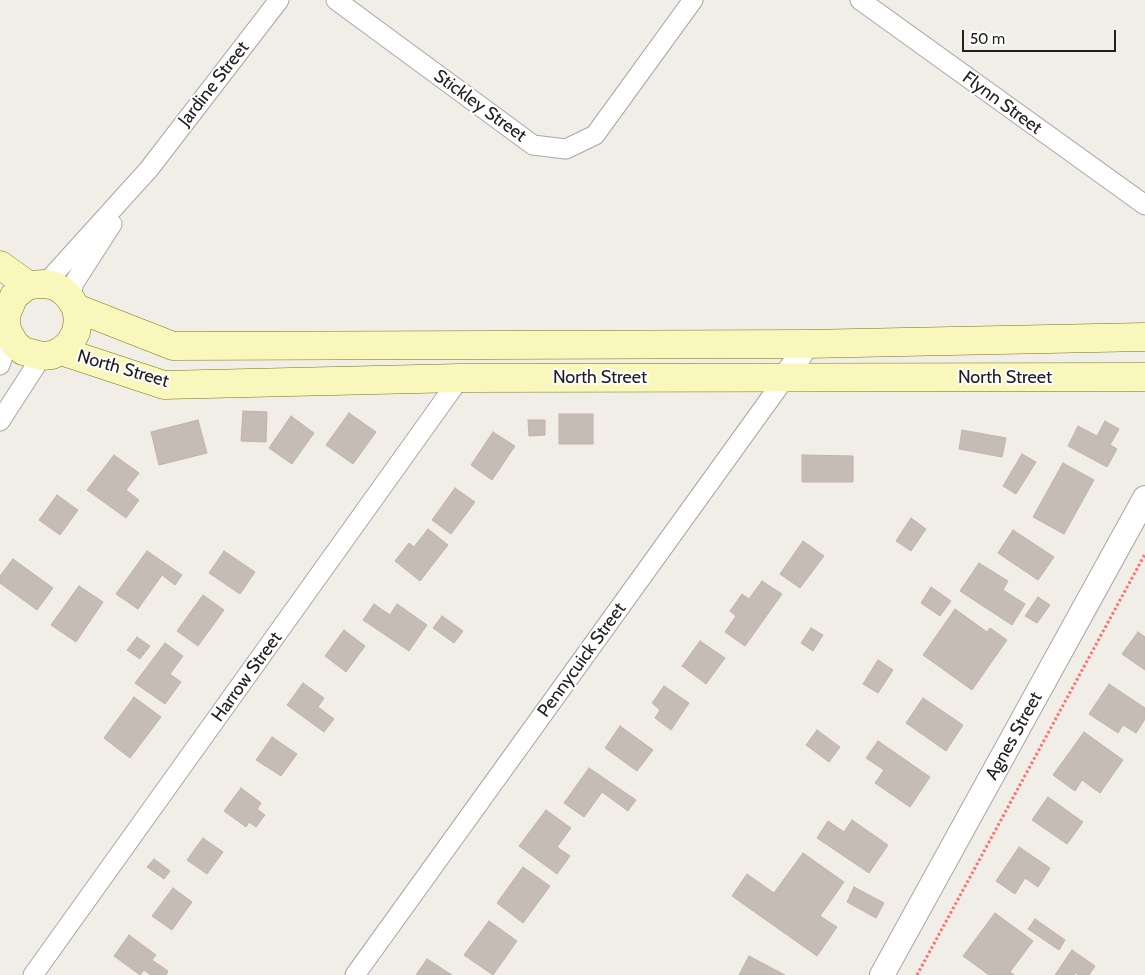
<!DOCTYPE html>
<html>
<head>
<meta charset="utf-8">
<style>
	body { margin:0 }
	#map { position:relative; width:1145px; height:975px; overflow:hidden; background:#f1ede7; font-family:Cabin,sans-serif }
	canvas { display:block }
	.scale { position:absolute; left:962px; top:30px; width:154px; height:22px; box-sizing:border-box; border:2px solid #202020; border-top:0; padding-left:6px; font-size:15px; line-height:18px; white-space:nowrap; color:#202020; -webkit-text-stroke:4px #fff; paint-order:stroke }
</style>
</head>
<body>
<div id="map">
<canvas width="1145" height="975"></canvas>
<div class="scale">50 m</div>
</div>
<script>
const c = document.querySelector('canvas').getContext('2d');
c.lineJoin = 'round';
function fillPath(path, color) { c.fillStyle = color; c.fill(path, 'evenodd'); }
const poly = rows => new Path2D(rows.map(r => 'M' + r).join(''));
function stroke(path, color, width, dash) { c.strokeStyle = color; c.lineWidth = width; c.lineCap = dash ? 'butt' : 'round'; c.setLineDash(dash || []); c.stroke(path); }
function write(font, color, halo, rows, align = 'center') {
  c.font = font + ' Cabin,sans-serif'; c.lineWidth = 4; c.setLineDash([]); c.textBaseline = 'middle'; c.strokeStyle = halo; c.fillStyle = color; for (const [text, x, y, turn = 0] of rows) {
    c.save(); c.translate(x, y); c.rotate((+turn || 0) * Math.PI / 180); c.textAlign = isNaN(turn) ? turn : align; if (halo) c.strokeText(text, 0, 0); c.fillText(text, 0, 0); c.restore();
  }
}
const building = poly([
	[243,411,267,412,266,442,241,441,243,411],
	[349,413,376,432,353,464,326,445,349,413],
	[559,414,593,414,593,444,559,444,559,414],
	[291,416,314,433,292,464,269,448,291,416],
	[198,420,207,453,159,465,151,432,198,420],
	[528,420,545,420,545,435,529,436,528,420],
	[1105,421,1119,429,1110,445,1117,449,1107,467,1068,446,1078,426,1097,436,1105,421],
	[962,430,1006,438,1002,457,959,449,962,430],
	[493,432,515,446,492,480,471,465,493,432],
	[1022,454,1036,462,1016,494,1003,486,1022,454],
	[114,455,139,473,126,490,139,500,126,518,87,490,114,455],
	[802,455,853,456,853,482,802,482,802,455],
	[1063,463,1094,480,1064,534,1033,517,1063,463],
	[455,488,475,502,451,534,432,520,455,488],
	[57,495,78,510,60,535,39,520,57,495],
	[911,518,926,529,911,551,896,541,911,518],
	[428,529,448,545,420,581,395,561,409,543,414,547,428,529],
	[1013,530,1054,557,1038,580,998,553,1013,530],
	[803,541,824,556,800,588,780,574,803,541],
	[147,551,182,575,175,585,162,575,138,609,116,594,147,551],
	[224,551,255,572,240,594,209,573,224,551],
	[13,559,53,588,37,610,0,583,0,576,13,559],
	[979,563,1008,581,1003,590,1025,604,1012,625,960,591,979,563],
	[762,581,782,594,745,646,725,632,736,616,730,611,742,594,749,599,762,581],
	[79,586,103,602,76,642,51,625,79,586],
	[931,587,951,601,940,616,921,603,931,587],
	[203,595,224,610,198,646,177,631,203,595],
	[1038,597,1050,605,1037,623,1025,616,1038,597],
	[374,604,390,615,397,604,427,625,409,651,363,620,374,604],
	[955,609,987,632,990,628,1007,640,972,690,923,655,955,609],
	[442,616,463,631,454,643,433,628,442,616],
	[811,628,823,635,813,651,801,643,811,628],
	[344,630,365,646,346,672,325,656,344,630],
	[1138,632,1145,637,1145,670,1122,654,1138,632],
	[137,637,150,646,140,659,127,650,137,637],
	[700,641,725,658,706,684,682,666,700,641],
	[165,643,183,656,170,674,181,682,165,704,135,683,165,643],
	[878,660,893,670,878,693,863,684,878,660],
	[303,683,324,698,318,707,334,719,324,732,287,705,303,683],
	[1109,684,1145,708,1145,719,1136,733,1123,725,1118,733,1089,714,1109,684],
	[664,686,689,703,671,730,655,718,660,710,652,703,664,686],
	[134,697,161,717,130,758,104,738,134,697],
	[923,698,963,725,946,751,906,723,923,698],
	[620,726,653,750,637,771,605,748,620,726],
	[817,730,840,747,829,762,806,745,817,730],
	[1084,732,1123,760,1100,793,1082,780,1075,791,1053,775,1084,732],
	[272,737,297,754,281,776,256,760,272,737],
	[878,741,930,777,910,807,875,783,884,770,866,758,878,741],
	[589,768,636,800,628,811,602,792,584,817,564,803,589,768],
	[241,788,261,803,257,809,265,815,256,827,249,822,246,827,224,811,241,788],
	[1048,797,1083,822,1067,844,1032,820,1048,797],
	[546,810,571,828,557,847,570,856,557,874,519,846,546,810],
	[852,820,888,845,869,873,817,838,828,821,844,832,852,820],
	[203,838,223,852,207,874,187,860,203,838],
	[1019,847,1050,868,1038,887,1025,878,1015,894,996,881,1019,847],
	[803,853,844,882,820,916,837,927,817,956,732,896,747,874,774,893,803,853],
	[154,859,170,871,164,879,147,867,154,859],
	[523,867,550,886,523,923,497,903,523,867],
	[854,887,884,903,876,918,847,902,854,887],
	[173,888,192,902,172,930,152,916,173,888],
	[995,913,1033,941,1010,972,1014,975,989,975,963,956,995,913],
	[1035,919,1065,940,1059,950,1028,929,1035,919],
	[489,921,517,941,493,975,464,955,489,921],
	[129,935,156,955,152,960,168,971,166,975,151,975,144,970,140,975,114,956,129,935],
	[1072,950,1095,966,1089,975,1079,975,1075,973,1074,975,1055,975,1072,950],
	[749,956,785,975,739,975,749,956],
	[427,959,452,975,416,975,427,959]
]);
fillPath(building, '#c6bcb6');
stroke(building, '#c3b2a9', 1);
const minor = poly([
	[336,0,533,145,566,149,595,135,693,0],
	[860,0,1145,205],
	[45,284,149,169,279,0],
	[70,298,74,283,112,224],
	[0,365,10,336],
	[0,421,42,356],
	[33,975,460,378],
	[355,975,785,378]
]);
const tertiary = poly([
	[785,378,807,344],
	[882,975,1145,498]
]);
const secondary = poly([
	[0,265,28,285],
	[45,284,55,286,63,291,70,298,76,308,78,320,76,332,70,343,61,351,52,355,42,356,23,351,15,344,10,336,6,327,6,315,14,296,28,285,45,284],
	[76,308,173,346,807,344,1145,337],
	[61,351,164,385,460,378,1145,377]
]);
stroke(minor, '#a7a7a7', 21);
stroke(tertiary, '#a7a7a7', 26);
stroke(secondary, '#777a05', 29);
stroke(poly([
	[917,975,1145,554]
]), '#fa716f', 3, [2.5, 2.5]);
stroke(minor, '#fff', 19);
stroke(tertiary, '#fff', 24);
stroke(secondary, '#faf7bc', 28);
write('18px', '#202020', '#fff', [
	["Jardine Street",214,84,-52],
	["Flynn Street",1002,103,36],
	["Stickley Street",480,106,36],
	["North Street",123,369,16],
	["North Street",600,378],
	["North Street",1005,378],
	["Pennycuick Street",582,660,-54],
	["Harrow Street",247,677,-54],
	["Agnes Street",1014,736,-61]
]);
</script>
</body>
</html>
